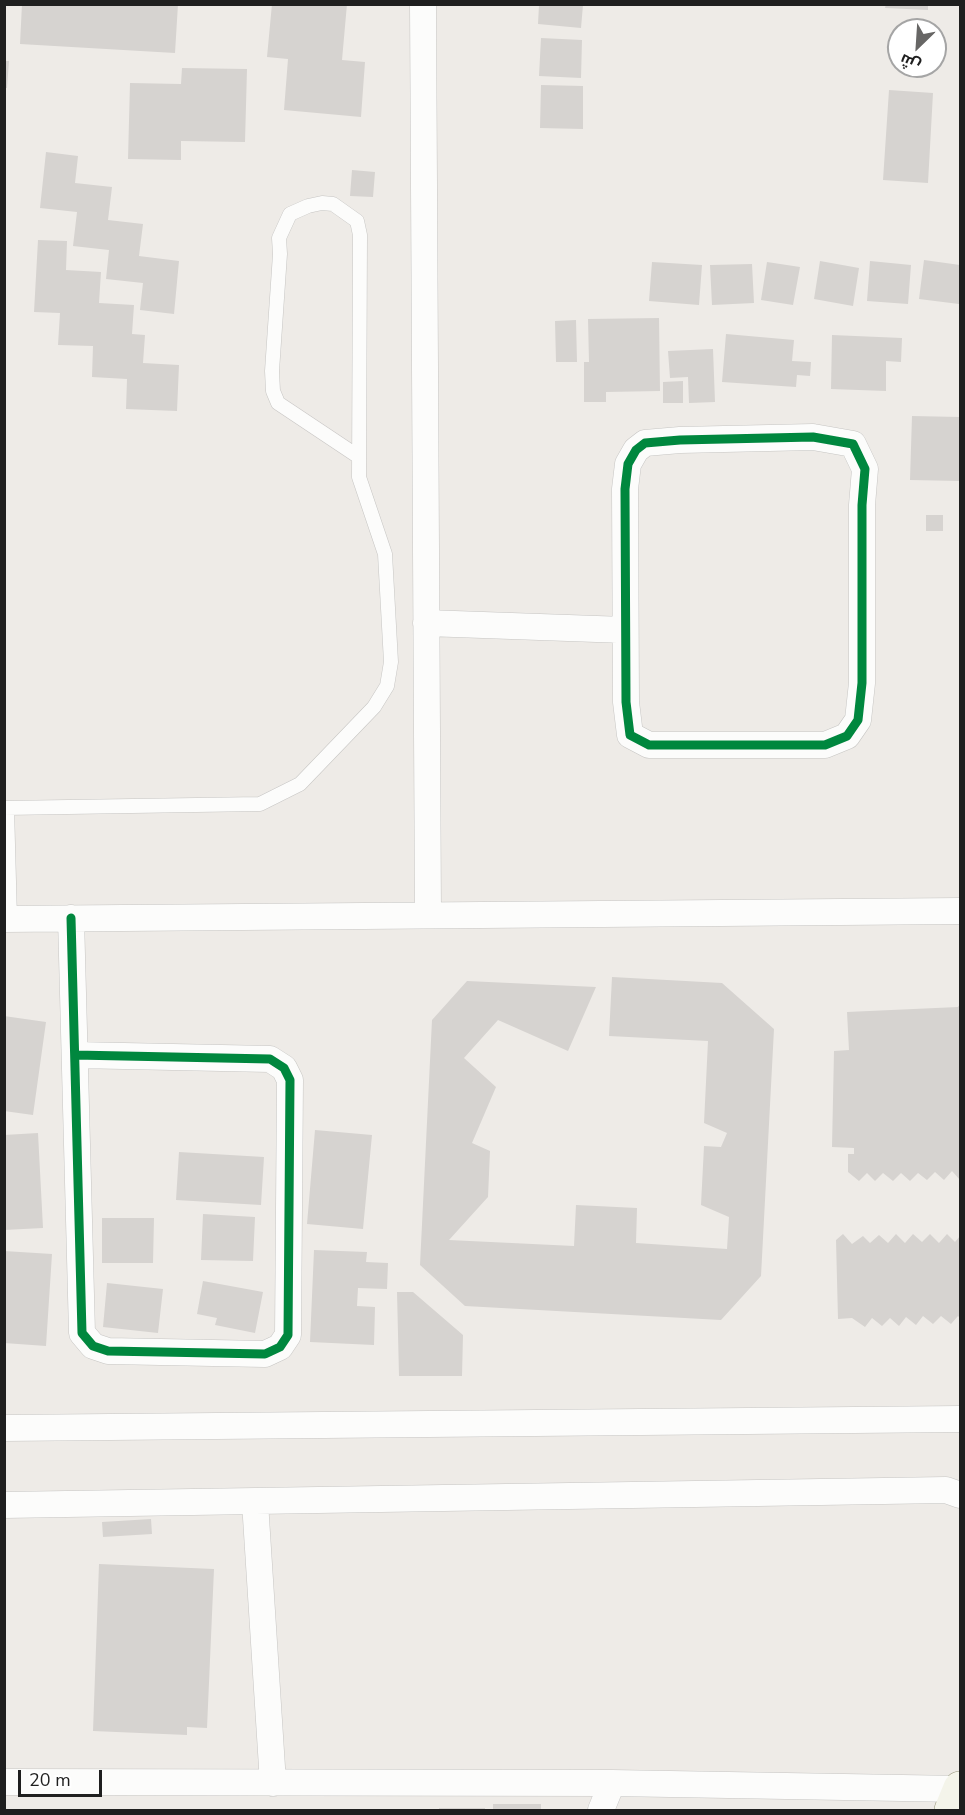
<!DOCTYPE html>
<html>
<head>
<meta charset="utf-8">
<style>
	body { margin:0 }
	#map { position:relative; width:965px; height:1815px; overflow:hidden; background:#eeebe7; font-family:"Nunito Sans",Cairo,sans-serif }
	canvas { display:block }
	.frame { position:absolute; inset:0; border:6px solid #1f1f1f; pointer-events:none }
	.north { position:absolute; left:887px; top:18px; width:60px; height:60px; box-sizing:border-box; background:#fff; border:2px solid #a5a5a5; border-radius:50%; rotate:205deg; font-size:16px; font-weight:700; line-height:24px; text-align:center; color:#1f1f1f }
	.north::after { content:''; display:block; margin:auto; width:21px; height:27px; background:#676665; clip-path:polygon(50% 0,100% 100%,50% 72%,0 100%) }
	.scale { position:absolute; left:18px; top:1770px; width:84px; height:27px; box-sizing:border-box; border:3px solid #1f1f1f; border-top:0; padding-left:8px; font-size:18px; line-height:21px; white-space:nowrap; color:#1f1f1f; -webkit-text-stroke:4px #fff; paint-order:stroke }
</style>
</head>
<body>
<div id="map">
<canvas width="965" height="1815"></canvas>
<div class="frame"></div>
<div class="north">ش</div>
<div class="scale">20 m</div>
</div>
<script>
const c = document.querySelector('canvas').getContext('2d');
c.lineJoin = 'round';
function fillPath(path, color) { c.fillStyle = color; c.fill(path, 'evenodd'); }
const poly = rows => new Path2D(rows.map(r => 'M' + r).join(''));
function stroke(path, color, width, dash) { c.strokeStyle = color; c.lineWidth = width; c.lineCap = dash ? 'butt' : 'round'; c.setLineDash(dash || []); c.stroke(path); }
fillPath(poly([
	[22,4,178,4,175,53,20,44],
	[272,4,347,4,342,60,365,62,361,117,284,110,288,59,267,57],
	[886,4,928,4,928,10,885,8],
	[539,5,583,5,581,28,538,24],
	[541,38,582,40,581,78,539,76],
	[4,61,9,61,7,88,4,88],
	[182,68,247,69,245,142,181,141,181,160,128,159,130,83,181,84],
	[541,85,583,86,583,129,540,128],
	[889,90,933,93,928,183,883,180],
	[46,152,78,156,75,183,112,187,108,220,143,224,139,256,179,261,174,314,140,310,143,283,106,279,109,250,73,246,77,212,40,208],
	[352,170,375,172,373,197,350,196],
	[38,240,67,241,66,270,101,272,99,303,134,305,132,334,145,335,143,363,179,365,177,411,126,409,127,379,92,377,93,346,58,345,60,313,34,312],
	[924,260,960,265,959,304,919,299],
	[820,261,859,268,853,306,814,299],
	[870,261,911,265,908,304,867,301],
	[652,262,702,265,699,305,649,301],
	[767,262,800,267,793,305,761,300],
	[752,264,754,303,712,305,710,265],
	[659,318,660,391,606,392,606,402,584,402,584,362,589,362,588,319],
	[576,320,577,362,556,362,555,321],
	[726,334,794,340,792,361,811,362,810,376,797,375,796,387,722,382],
	[832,335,902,338,901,362,886,361,886,391,831,389],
	[713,349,715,402,689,403,688,377,670,378,668,351],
	[683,381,683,403,663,403,663,382],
	[912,416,960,417,960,481,910,480],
	[926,515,943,515,943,531,926,531],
	[612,977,722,983,774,1029,761,1276,721,1320,465,1306,420,1265,432,1020,467,981,596,987,568,1051,498,1020,464,1058,496,1087,472,1143,490,1151,488,1197,449,1240,574,1246,576,1205,637,1208,636,1243,727,1249,729,1217,701,1205,704,1146,721,1147,727,1133,704,1123,708,1041,609,1036],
	[960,1004,960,1180,952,1171,944,1180,935,1172,927,1180,918,1173,910,1181,901,1173,893,1181,883,1173,875,1181,867,1173,859,1181,848,1172,848,1154,854,1154,854,1148,832,1147,834,1051,849,1050,847,1012,958,1007],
	[4,1016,46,1022,33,1115,4,1111],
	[315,1130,372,1135,363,1229,307,1224],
	[38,1133,43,1228,4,1230,4,1135],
	[179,1152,264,1157,261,1205,176,1200],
	[203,1214,255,1217,253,1261,201,1260],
	[102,1218,154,1218,153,1263,102,1263],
	[843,1234,852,1244,863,1236,870,1243,879,1235,888,1243,896,1234,905,1243,913,1234,922,1242,930,1234,939,1243,947,1234,955,1242,960,1236,960,1318,958,1316,951,1324,941,1316,933,1324,923,1316,916,1325,906,1317,899,1326,890,1318,882,1326,872,1318,865,1327,852,1318,838,1319,836,1240],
	[314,1250,367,1252,366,1262,388,1263,387,1289,358,1288,357,1306,375,1307,374,1345,310,1342],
	[4,1251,52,1254,46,1346,4,1343],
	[203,1281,263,1292,255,1333,215,1325,217,1318,197,1314],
	[107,1283,163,1289,158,1333,103,1327],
	[397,1292,413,1292,463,1335,462,1376,399,1376],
	[151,1519,152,1534,103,1537,102,1522],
	[99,1564,214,1569,207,1728,187,1727,187,1735,93,1731],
	[493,1804,541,1804,541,1810,493,1810],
	[439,1808,485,1808,485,1810,439,1810]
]), '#d6d3d0');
const service = poly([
	[4,808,260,804,300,784,374,707,387,686,391,662,385,554,359,477,360,235,357,221,333,204,322,203,308,206,290,214,279,238,280,254,272,371,273,391,278,403,359,457],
	[7,808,10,919]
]);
const minor = poly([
	[423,4,428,914],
	[813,437,853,444,865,469,862,505,862,683,858,720,847,736,825,745,649,745,630,735,626,702,625,489,628,464,636,450,645,443,680,440,813,437],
	[426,623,625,630],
	[71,918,82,1333,93,1346,108,1351,265,1354,280,1347,288,1335,290,1080,284,1068,270,1059,75,1055],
	[4,919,960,911],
	[4,1428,960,1419],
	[255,1502,273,1783],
	[4,1505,946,1490,960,1495],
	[4,1782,612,1783,960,1789],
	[601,1810,612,1783]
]);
const secondary = poly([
	[951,1810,960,1788]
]);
stroke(service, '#c6c5c3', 15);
stroke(minor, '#c6c5c3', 27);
stroke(secondary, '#98977e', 34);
stroke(service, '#fcfcfb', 14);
stroke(minor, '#fcfcfb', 26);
stroke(secondary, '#f4f4ea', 33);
stroke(poly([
	[813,437,853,444,865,469,862,505,862,683,858,720,847,736,825,745,649,745,630,735,626,702,625,489,628,464,636,450,645,443,680,440,813,437],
	[71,918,82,1333,93,1346,108,1351,265,1354,280,1347,288,1335,290,1080,284,1068,270,1059,75,1055]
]), '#00873e', 9);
</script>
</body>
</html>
